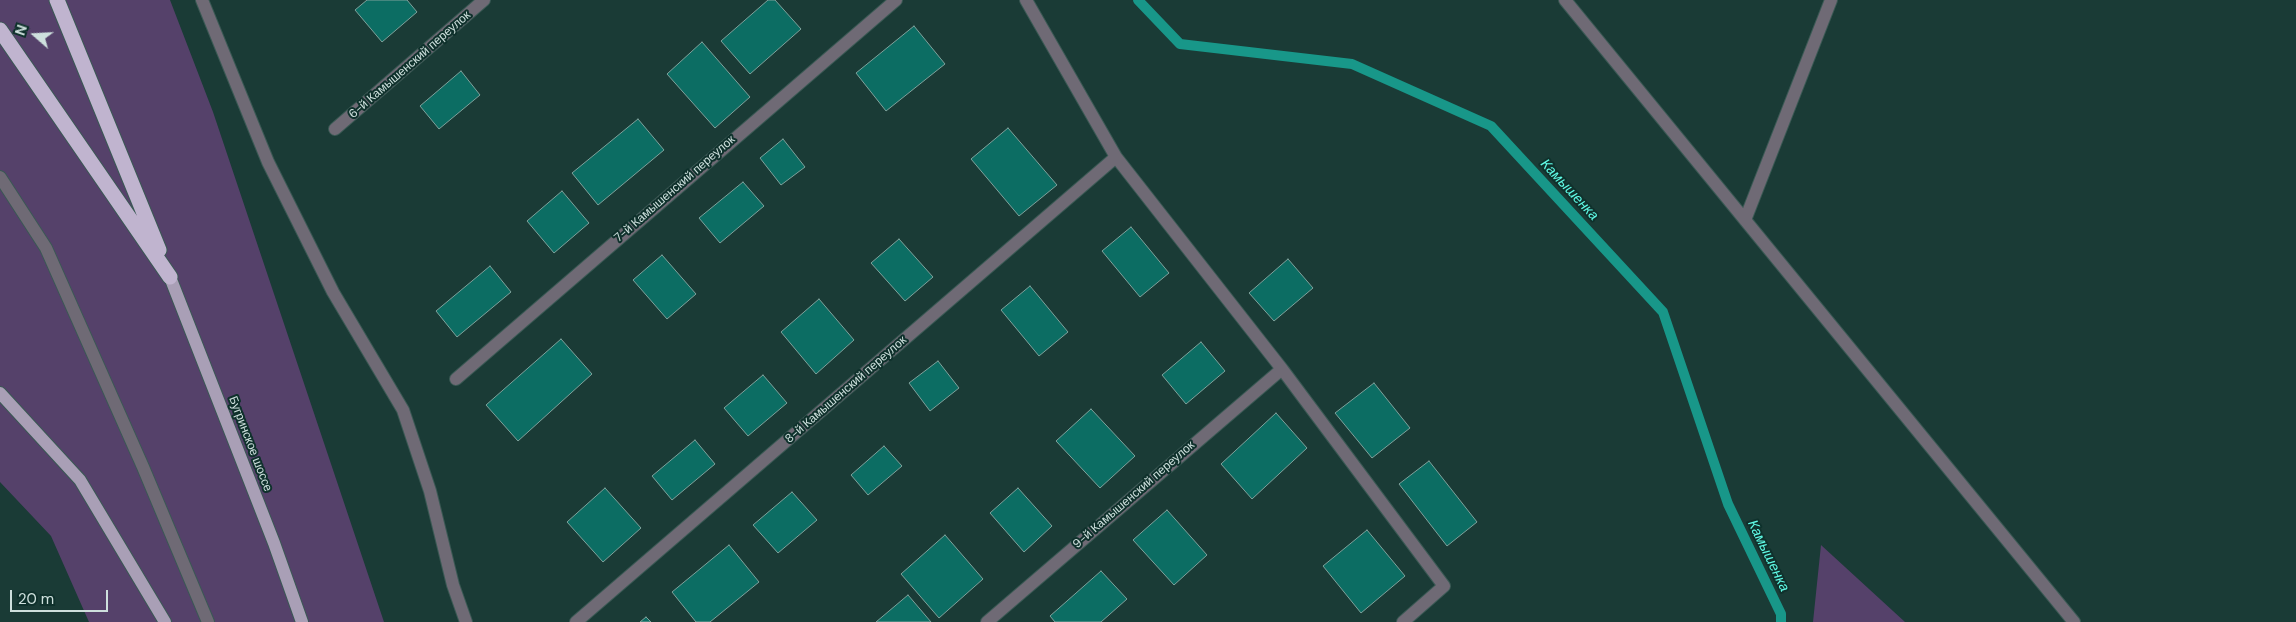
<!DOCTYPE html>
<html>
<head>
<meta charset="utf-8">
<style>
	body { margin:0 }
	#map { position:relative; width:2296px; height:622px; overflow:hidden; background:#1a3b36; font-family:"DM Sans",sans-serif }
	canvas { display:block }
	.north { position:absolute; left:10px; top:10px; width:50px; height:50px; -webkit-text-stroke:4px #0f312c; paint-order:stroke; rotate:289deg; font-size:14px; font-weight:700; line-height:20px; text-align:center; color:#cee0dd }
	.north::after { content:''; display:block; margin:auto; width:18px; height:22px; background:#cee0dd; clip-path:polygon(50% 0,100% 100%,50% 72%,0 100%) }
	.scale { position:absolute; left:10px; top:590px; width:98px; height:22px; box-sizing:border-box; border:2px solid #cee0dd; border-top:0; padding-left:6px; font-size:15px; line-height:18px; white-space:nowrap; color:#cee0dd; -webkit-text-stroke:4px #0f312c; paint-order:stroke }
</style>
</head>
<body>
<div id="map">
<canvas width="2296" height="622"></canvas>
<div class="north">N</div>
<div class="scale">20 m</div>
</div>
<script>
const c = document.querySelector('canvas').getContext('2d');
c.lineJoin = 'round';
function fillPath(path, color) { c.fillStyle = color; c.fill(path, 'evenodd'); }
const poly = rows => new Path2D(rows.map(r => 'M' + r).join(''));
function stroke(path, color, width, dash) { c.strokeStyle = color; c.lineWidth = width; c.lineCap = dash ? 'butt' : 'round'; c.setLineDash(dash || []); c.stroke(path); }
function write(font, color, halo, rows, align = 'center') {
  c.font = font + ' "DM Sans",sans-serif'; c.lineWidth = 4; c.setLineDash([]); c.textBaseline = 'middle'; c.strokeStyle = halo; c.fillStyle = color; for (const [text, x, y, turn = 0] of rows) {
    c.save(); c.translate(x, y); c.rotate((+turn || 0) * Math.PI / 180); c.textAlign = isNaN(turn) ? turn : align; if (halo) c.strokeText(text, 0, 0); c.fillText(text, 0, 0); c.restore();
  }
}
fillPath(poly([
	[0,0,170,0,213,112,384,622,89,622,51,536,0,482],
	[1821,545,1905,622,1813,622]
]), '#55416a');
stroke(poly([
	[1138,0,1180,44,1352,64,1491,126,1663,312,1728,504,1781,614,1781,622]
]), '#189789', 10);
const building = poly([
	[367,0,407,0,417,12,382,42,355,10,367,0],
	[768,0,775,0,801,29,750,74,721,41,768,0],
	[914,26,945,64,886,111,856,73,914,26],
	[702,42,750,97,715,128,667,74,702,42],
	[461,71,480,95,439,129,420,106,461,71],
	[638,119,664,150,598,205,572,173,638,119],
	[1008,128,1057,185,1019,216,971,159,1008,128],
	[783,139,805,167,781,185,760,158,783,139],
	[743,182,764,206,720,243,699,218,743,182],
	[562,191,589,223,554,253,527,221,562,191],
	[1131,227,1169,273,1140,297,1102,251,1131,227],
	[899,239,933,277,905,301,871,263,899,239],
	[662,255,696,294,667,319,633,280,662,255],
	[1288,259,1313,288,1274,321,1249,293,1288,259],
	[490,266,511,292,457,337,436,311,490,266],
	[1030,286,1068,332,1039,356,1001,310,1030,286],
	[819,299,854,340,816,374,781,332,819,299],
	[561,339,592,374,518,441,486,405,561,339],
	[1201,342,1225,371,1186,404,1162,375,1201,342],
	[938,361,959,388,930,411,909,383,938,361],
	[763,375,787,403,748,436,724,408,763,375],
	[1374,383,1410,428,1372,458,1335,413,1374,383],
	[1091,409,1135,456,1100,488,1056,441,1091,409],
	[1276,413,1307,448,1252,499,1221,464,1276,413],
	[695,440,715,464,672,500,652,476,695,440],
	[884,446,902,466,868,495,851,475,884,446],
	[1429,461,1477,522,1447,546,1399,484,1429,461],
	[605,488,641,528,603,562,567,522,605,488],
	[1018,488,1052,526,1024,552,990,513,1018,488],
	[792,492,817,520,778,553,753,525,792,492],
	[1167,510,1207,555,1174,585,1133,540,1167,510],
	[1367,530,1405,576,1361,613,1323,566,1367,530],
	[945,535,983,579,939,618,901,574,945,535],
	[729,545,759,582,710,622,696,622,672,592,729,545],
	[1101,571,1127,599,1101,622,1055,622,1050,616,1101,571],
	[908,595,931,622,876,622,908,595],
	[646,617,651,622,640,622,646,617]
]);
fillPath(building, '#0c6d63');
stroke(building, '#7fa29c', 1);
const minor = poly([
	[202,0,268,162,333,292,403,410,430,491,453,585,466,622],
	[1026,0,1116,157,1282,369,1444,586,1403,622],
	[1565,0,2074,622],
	[335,129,484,0],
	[0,177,46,248,143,467,208,622],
	[1745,220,1831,0],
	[456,379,896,0],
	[576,622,1116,157],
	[987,622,1282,369]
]);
const major = poly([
	[170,277,274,543,302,622],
	[0,393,80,480,165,622]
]);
const highway = poly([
	[57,0,159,250],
	[0,30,170,277]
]);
stroke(minor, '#3a5954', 14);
stroke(major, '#3a5954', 14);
stroke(highway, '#3a5954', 17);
stroke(minor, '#6f6a75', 12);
stroke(major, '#a99fb6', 12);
stroke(highway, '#c0b4cf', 15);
write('12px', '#cee0dd', '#0f312c', [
	["6-й Камышенский переулок",410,65,-41],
	["7-й Камышенский переулок",675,189,-41],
	["8-й Камышенский переулок",846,390,-41],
	["Бугринское шоссе",250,444,69],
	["9-й Камышенский переулок",1134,495,-41]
]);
write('italic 14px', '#60fce7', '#0f312c', [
	["Камышенка",1569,190,47],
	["Камышенка",1768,556,64]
]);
</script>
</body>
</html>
